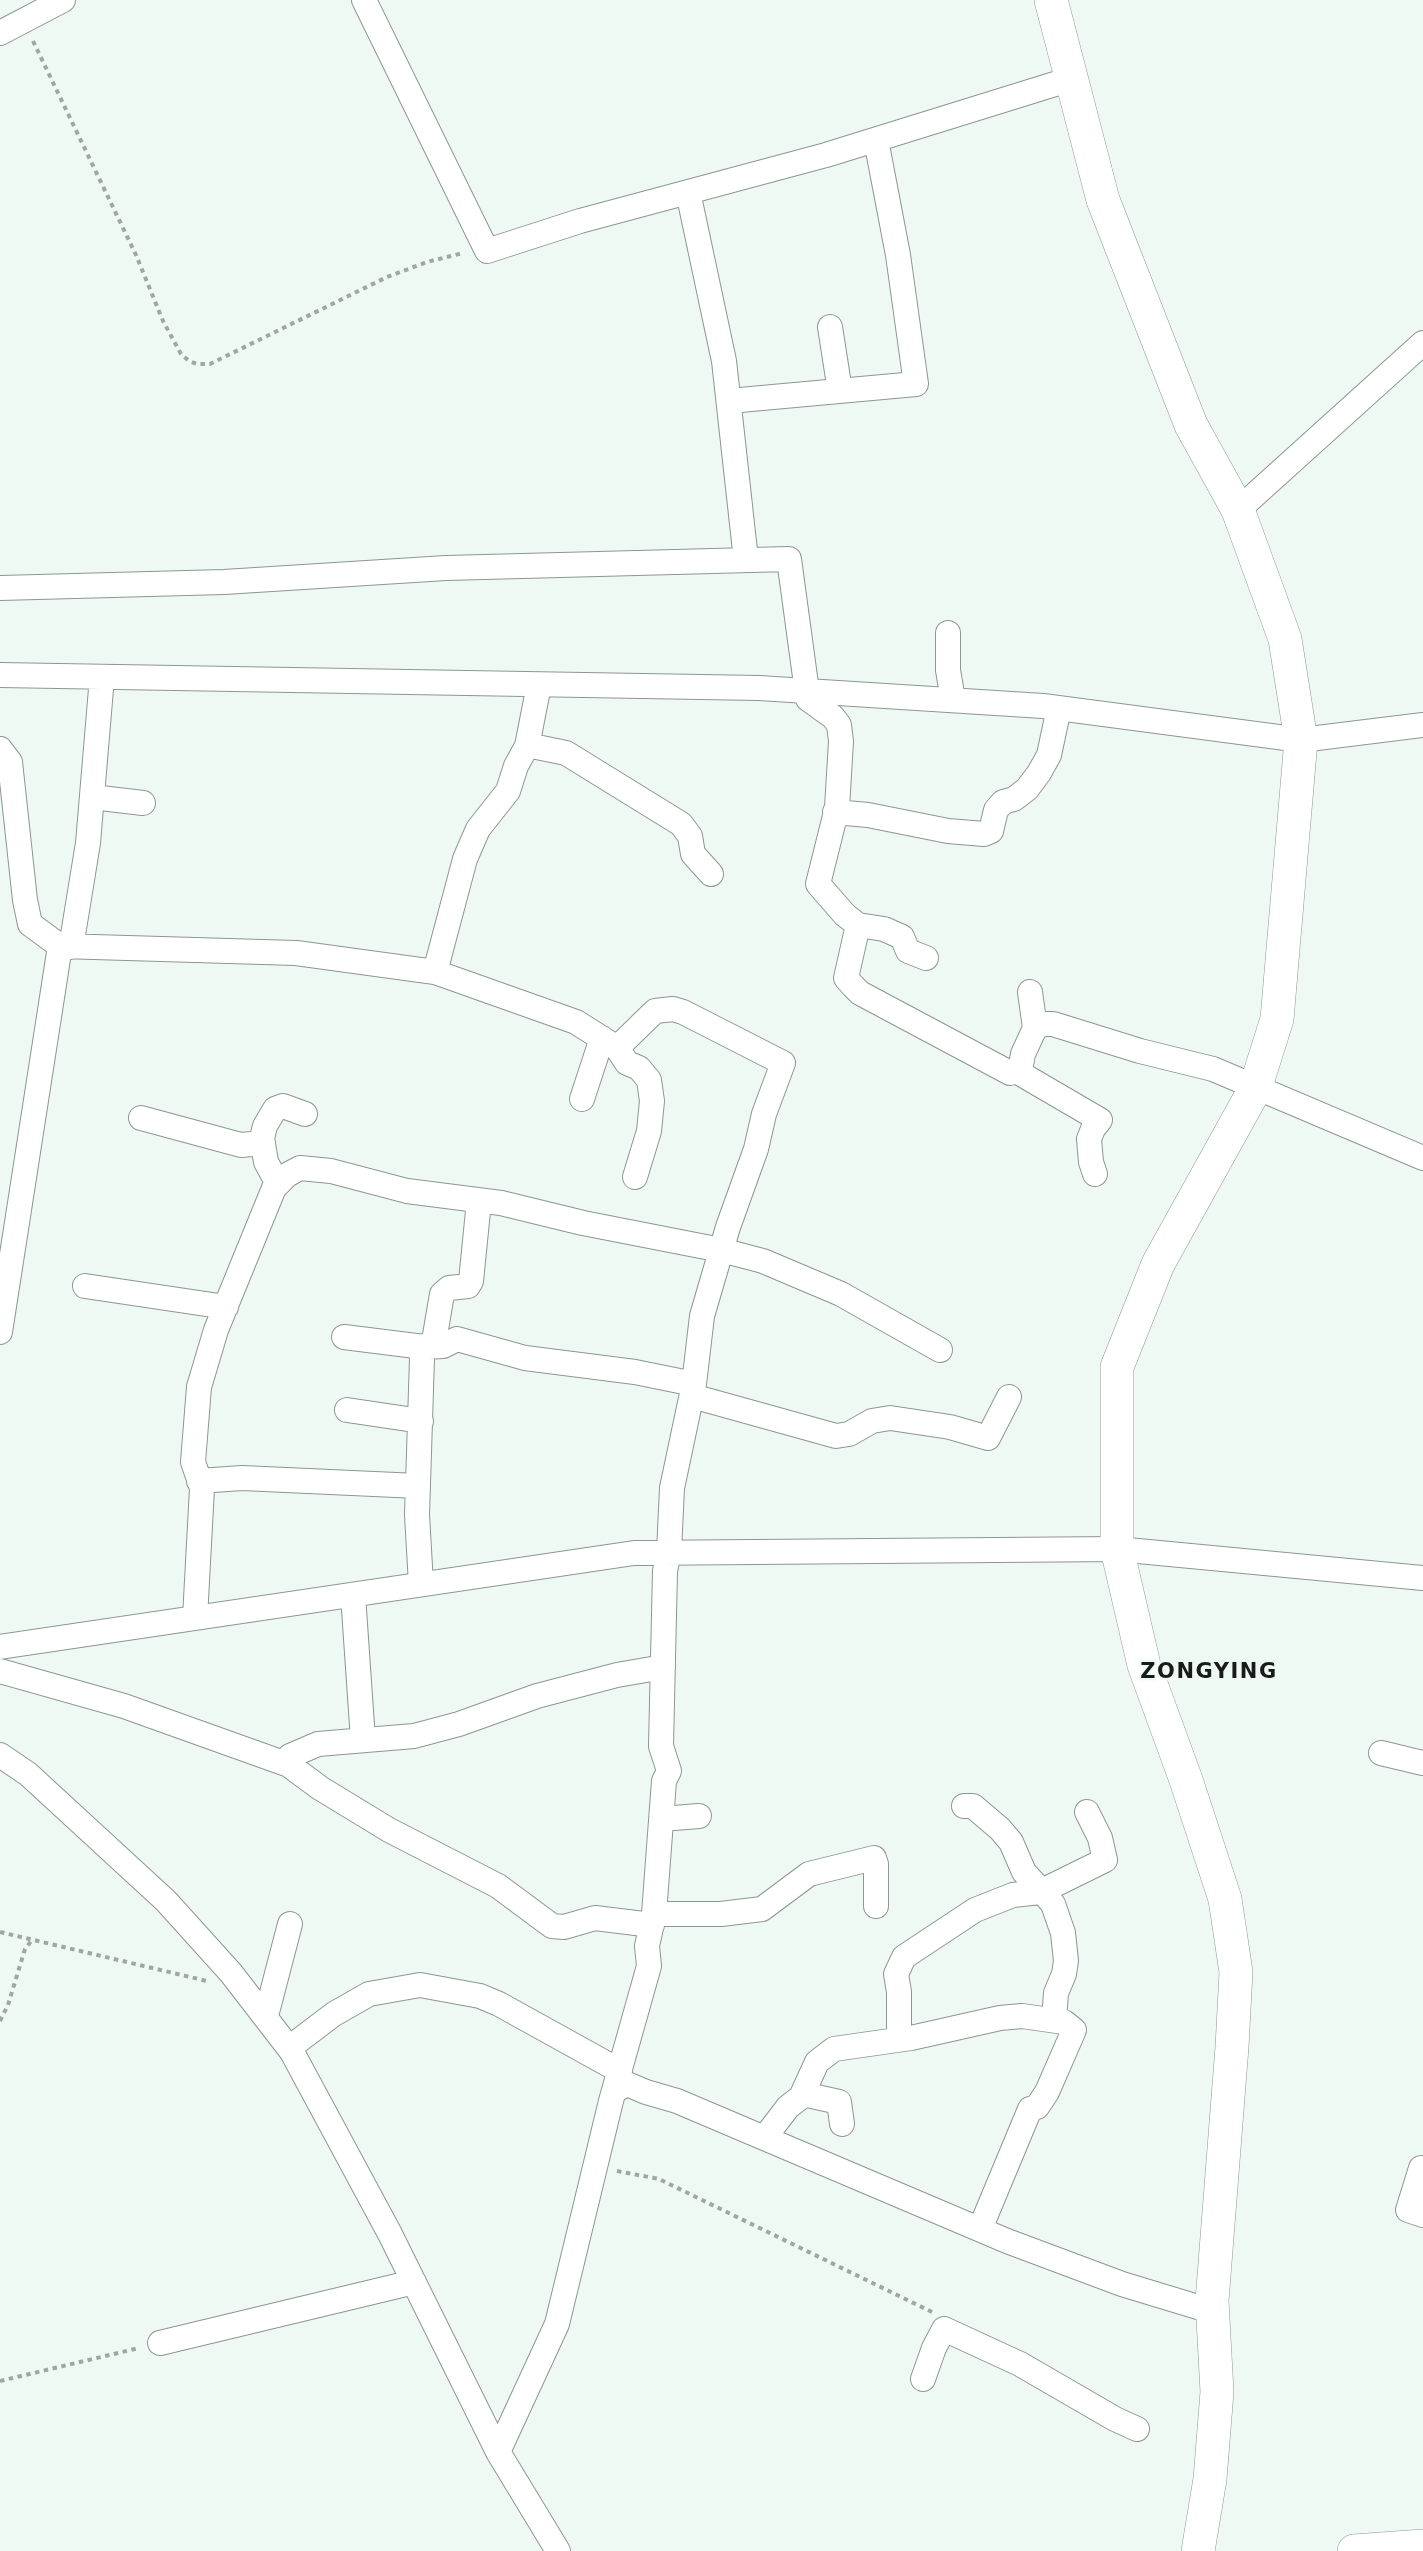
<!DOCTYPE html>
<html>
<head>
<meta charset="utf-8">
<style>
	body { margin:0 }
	canvas { display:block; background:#eff9f4 }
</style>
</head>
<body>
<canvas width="1423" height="2551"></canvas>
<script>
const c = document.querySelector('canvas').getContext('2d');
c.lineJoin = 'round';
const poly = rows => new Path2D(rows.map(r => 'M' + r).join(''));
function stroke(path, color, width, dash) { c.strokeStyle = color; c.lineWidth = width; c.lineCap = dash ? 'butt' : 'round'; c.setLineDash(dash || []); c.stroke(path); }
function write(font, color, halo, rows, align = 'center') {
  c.font = font + ' "DejaVu Sans",sans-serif'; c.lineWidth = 5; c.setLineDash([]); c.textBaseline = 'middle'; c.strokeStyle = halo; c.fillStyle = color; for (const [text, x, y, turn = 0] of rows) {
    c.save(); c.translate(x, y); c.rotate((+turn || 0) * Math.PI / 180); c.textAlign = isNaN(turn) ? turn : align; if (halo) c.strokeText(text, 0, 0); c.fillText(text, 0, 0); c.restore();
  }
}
const street = poly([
	[364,0,487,251,580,221,826,155,1071,79],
	[0,33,63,0],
	[688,192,724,361,746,560],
	[830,327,840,391],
	[729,401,916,384,898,255,876,140],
	[1238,510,1423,343],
	[0,588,224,582,446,568,789,559,808,699,833,717,839,725,841,741,837,808,818,884,845,915,858,925,846,978,853,986,860,993,1010,1073,1016,1071,1021,1065,1023,1054,1035,1028,1043,1024,1053,1024,1140,1051,1213,1069,1423,1158],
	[948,633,948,670,953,700],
	[0,675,759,688,1043,706,1301,740,1423,725],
	[527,745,566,753,681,824,690,836,693,854,711,874],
	[0,749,10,762,25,900,30,924,60,946,0,1332],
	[92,797,143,803],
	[835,812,868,815,948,831,984,834,991,831,996,810,1003,802,1014,799,1027,789,1039,773,1049,755,1059,708],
	[858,925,884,929,902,937,908,951,926,958],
	[60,946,296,953,435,972,576,1022,617,1048,627,1063,639,1068,649,1080,652,1101,649,1131,635,1177],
	[71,947,88,843,102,677],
	[435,972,465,859,478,829,508,791,516,766,527,746,539,685],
	[1030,992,1035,1028],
	[1016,1071,1100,1120,1093,1129,1089,1139,1091,1162,1095,1174],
	[582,1099,602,1038],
	[141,1118,241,1145,263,1143],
	[278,1184,266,1162,262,1138,265,1126,275,1109,283,1106,305,1114],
	[85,1286,226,1307],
	[344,1337,424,1347,443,1346,457,1339,525,1358,635,1372,694,1384],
	[692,1396,836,1436,849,1434,872,1421,890,1418,950,1427,988,1438,1009,1397],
	[347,1410,421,1421],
	[199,1481,242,1478,418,1486],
	[421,1584,417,1515,422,1358,424,1347,434,1341,442,1294,449,1288,468,1286,471,1281,479,1201],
	[353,1595,363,1740],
	[195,1618,202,1488,193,1462,199,1387,216,1330,274,1188,287,1175,300,1168,331,1171,407,1191,501,1203,583,1223,721,1250,763,1261,841,1294,940,1350],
	[0,1647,634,1553,1117,1549,1423,1578],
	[0,1671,124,1706,289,1765,320,1788,389,1830,498,1886,552,1926,564,1927,595,1918,652,1925],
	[1381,1753,1423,1763],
	[0,1755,28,1774,166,1901,231,1973,292,2052,390,2234,498,2452,558,2551],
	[289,1765,290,1756,318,1744,414,1736,459,1724,537,1696,617,1675,663,1667],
	[964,1806,973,1806,1000,1829,1011,1842,1024,1872,1053,1904,1063,1933,1066,1961,1064,1974,1056,1993,1054,2020],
	[661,1819,699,1816],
	[654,1914,721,1914,762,1909,809,1874,874,1858,876,1864,876,1906],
	[266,2016,290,1924],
	[899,2039,899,1992,896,1974,904,1957,975,1910,1013,1895,1040,1892,1105,1860,1100,1838,1087,1812],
	[289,2048,334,2014,369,1994,420,1985,480,1996,499,2004,620,2071],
	[614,2091,627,2084,646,2092,677,2101,1007,2241,1122,2284,1211,2311],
	[803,2094,839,2102,842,2124],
	[765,2137,788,2107,801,2097,817,2062,834,2049,911,2038,1000,2018,1022,2016,1064,2022,1074,2030,1071,2037,1047,2092,1037,2107,1030,2109,980,2229],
	[1421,2168,1408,2210,1423,2215],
	[160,2343,414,2282],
	[923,2379,934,2348,944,2329,1020,2364,1115,2419,1137,2429],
	[498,2452,557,2324,611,2101,649,1966,647,1946,654,1914,664,1781,669,1771,661,1746,665,1571,669,1552,672,1488,694,1384,702,1316,728,1227,756,1149,764,1114,783,1063,683,1012,673,1009,655,1011,617,1048]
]);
const secondary = poly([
	[1051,0,1103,200,1191,425,1238,510,1285,639,1301,740,1277,1019,1255,1089,1158,1264,1117,1367,1117,1549,1144,1665,1186,1780,1225,1899,1236,1972,1232,2047,1212,2301,1217,2392,1210,2479,1198,2551],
	[1354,2551,1423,2546]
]);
stroke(street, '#8d9691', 26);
stroke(secondary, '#8d9691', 34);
stroke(poly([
	[33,41,136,255,163,321,181,354,189,361,197,364,210,364,387,277,427,262,463,253],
	[0,1932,207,1981],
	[0,2021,8,2005,25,1949,32,1940],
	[617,2171,659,2179,932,2312],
	[0,2381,139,2348]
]), '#9fa7a3', 4, [4.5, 4.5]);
stroke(street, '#fff', 24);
stroke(secondary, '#fff', 33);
c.letterSpacing = '1.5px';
write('bold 21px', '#181b1a', '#eff9f4', [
	["ZONGYING",1209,1673]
]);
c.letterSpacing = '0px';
</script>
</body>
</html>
